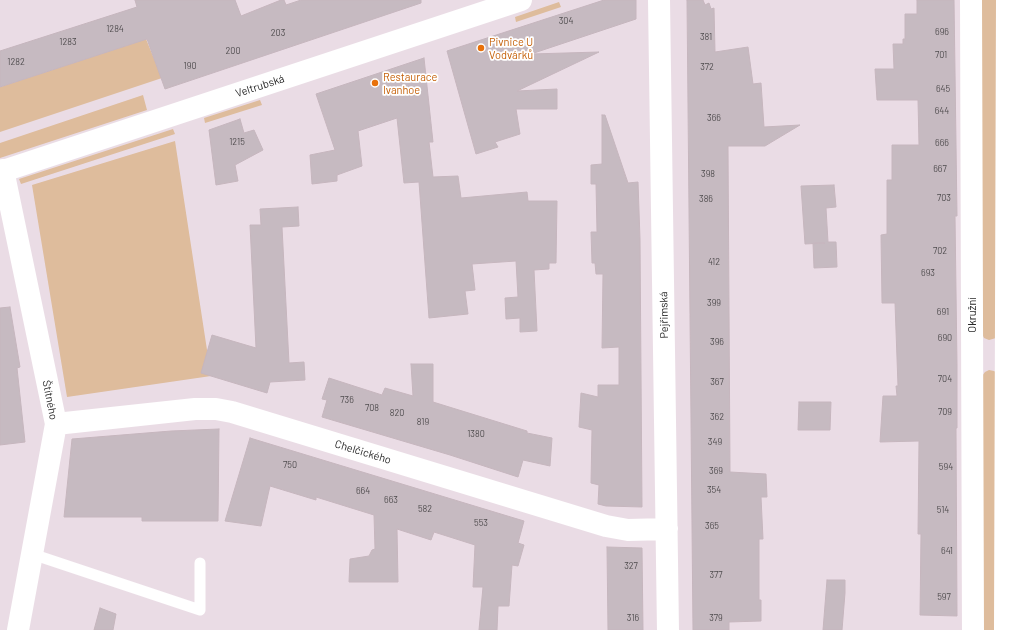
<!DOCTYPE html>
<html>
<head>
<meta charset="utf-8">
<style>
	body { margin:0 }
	canvas { display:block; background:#eadce5 }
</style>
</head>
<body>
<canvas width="1016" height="630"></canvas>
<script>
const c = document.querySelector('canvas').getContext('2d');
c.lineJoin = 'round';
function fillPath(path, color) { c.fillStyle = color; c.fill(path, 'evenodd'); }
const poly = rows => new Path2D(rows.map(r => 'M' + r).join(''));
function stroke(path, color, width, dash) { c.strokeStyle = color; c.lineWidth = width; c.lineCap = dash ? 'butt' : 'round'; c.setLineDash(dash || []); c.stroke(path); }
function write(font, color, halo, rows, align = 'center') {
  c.font = font + ' Barlow,sans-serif'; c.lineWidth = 3.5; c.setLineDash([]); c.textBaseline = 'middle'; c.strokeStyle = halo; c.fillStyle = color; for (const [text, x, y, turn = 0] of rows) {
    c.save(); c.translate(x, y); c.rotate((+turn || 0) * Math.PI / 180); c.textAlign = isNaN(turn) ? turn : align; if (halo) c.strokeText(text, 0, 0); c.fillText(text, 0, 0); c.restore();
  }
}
fillPath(poly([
	[980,0,997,0,996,338,989,340,984,338,982,334],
	[559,2,561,7,516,22,515,17],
	[146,39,162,78,0,132,0,87],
	[143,95,147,110,0,158,0,143],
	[260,100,262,105,205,123,204,118],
	[173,129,175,134,101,158,21,184,19,179],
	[175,141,211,376,67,397,32,185],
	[989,370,994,371,997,373,999,630,983,630,982,376,985,372]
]), '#debc9c');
const building = poly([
	[135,0,235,0,241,16,281,0,284,0,286,5,301,0,421,0,421,3,165,89,147,39,0,87,0,51,137,7,135,0],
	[604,0,636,0,636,19,531,54,599,52,517,91,557,89,557,109,516,109,520,134,495,142,498,147,476,154,447,51,604,0],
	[687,0,703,0,705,5,709,3,711,9,714,8,715,52,748,47,753,84,761,83,764,127,800,125,765,146,728,146,730,472,766,474,767,497,761,497,763,539,759,539,759,600,761,600,761,621,729,622,729,630,693,630,687,0],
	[917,0,954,0,957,216,955,216,957,365,957,428,956,428,957,616,920,615,921,534,918,534,919,441,880,442,883,396,897,396,896,386,898,386,895,303,882,303,881,235,887,234,887,180,892,180,892,145,919,145,918,100,877,100,875,69,894,69,893,44,903,44,903,39,905,39,905,14,917,14,917,0],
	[424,58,433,142,429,142,433,177,458,176,461,198,527,192,528,201,557,201,556,263,549,263,549,269,534,270,537,331,520,332,520,318,506,319,505,298,518,297,516,261,472,264,475,290,465,291,468,314,429,318,419,182,404,183,397,118,358,131,362,166,337,175,337,181,312,184,310,155,335,150,316,94,424,58],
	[602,115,605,115,628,183,638,182,640,239,642,507,606,506,598,504,599,485,591,483,592,430,579,427,581,393,598,397,598,385,619,385,619,347,602,348,603,274,596,274,595,263,592,263,591,232,597,232,596,184,591,184,591,165,602,164,602,115],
	[240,119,244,133,254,130,263,150,235,165,238,181,216,185,209,130,240,119],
	[834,185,836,207,826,208,828,242,836,242,837,267,814,268,813,243,825,243,805,244,801,186,834,185],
	[298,207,299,226,282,227,289,363,304,362,305,380,270,382,267,393,201,373,212,335,256,348,250,225,261,225,260,209,298,207],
	[10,307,20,367,17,368,25,442,0,445,0,308,10,307],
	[411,364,433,364,433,402,527,431,527,433,552,438,550,466,523,460,518,477,450,455,322,417,327,400,322,399,329,378,382,395,385,388,413,396,411,364],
	[799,402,831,402,830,430,798,430,799,402],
	[219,429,218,521,142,521,142,517,64,517,72,439,171,431,219,429],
	[250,438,524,521,518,543,524,545,518,566,512,565,509,606,498,606,497,630,479,630,483,587,473,587,475,545,434,532,431,540,397,529,398,582,349,582,350,559,369,556,372,550,375,549,374,515,316,497,316,500,270,486,261,526,225,521,250,438],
	[607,547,642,548,643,630,608,630,607,547],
	[827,580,845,580,845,593,842,630,823,630,827,580],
	[100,608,116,614,113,630,94,630,100,608]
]);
fillPath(building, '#c6bac1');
stroke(building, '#c6b6be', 1);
stroke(poly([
	[32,554,200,610,200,563]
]), '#fff', 11);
stroke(poly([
	[659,0,668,630],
	[971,0,973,630],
	[3,170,56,424,18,630],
	[56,424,195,409,216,409,232,412,606,526,628,530,667,529],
	[1005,630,1007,0]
]), '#fff', 22);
stroke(poly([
	[0,172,521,0]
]), '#fff', 22);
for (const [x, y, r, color] of [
	[481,48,4,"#e8710a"],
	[375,83,4,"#e8710a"]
]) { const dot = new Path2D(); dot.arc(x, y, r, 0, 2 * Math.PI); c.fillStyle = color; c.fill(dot); stroke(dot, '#fff', 1.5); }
write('9px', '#504d4f', null, [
	["304",566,21],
	["1284",115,29],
	["696",942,32],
	["203",278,33],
	["381",706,37],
	["1283",68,42],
	["200",233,51],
	["701",941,55],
	["1282",16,62],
	["190",190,66],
	["372",707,67],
	["645",943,89],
	["644",942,111],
	["366",714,118],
	["1215",237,142],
	["666",942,143],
	["667",940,169],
	["398",708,174],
	["703",944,198],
	["386",706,199],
	["702",940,251],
	["412",714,262],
	["693",928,273],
	["399",714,303],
	["691",943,312],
	["690",945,338],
	["396",717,342],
	["704",945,379],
	["367",717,382],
	["736",347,400],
	["708",372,408],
	["709",945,412],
	["820",397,413],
	["362",717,417],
	["819",423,422],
	["1380",476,434],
	["349",715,442],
	["750",290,465],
	["594",946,467],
	["369",716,471],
	["354",714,490],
	["664",363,491],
	["663",391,500],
	["582",425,509],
	["514",943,510],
	["553",481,523],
	["365",712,526],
	["641",947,551],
	["327",631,566],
	["377",716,575],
	["597",944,597],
	["316",633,618],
	["379",716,618]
]);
write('11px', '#c56008', '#fff', [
	["Pivnice U",489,42],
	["Vodvárků",489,55],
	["Restaurace",383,77],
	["Ivanhoe",383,90]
], 'left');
write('11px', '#292929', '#fff', [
	["Veltrubská",260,86,-18],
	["Pejřimská",664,315,-91],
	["Okružní",972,315,-90],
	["Štítného",50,400,79],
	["Chelčického",363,452,17]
]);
</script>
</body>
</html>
